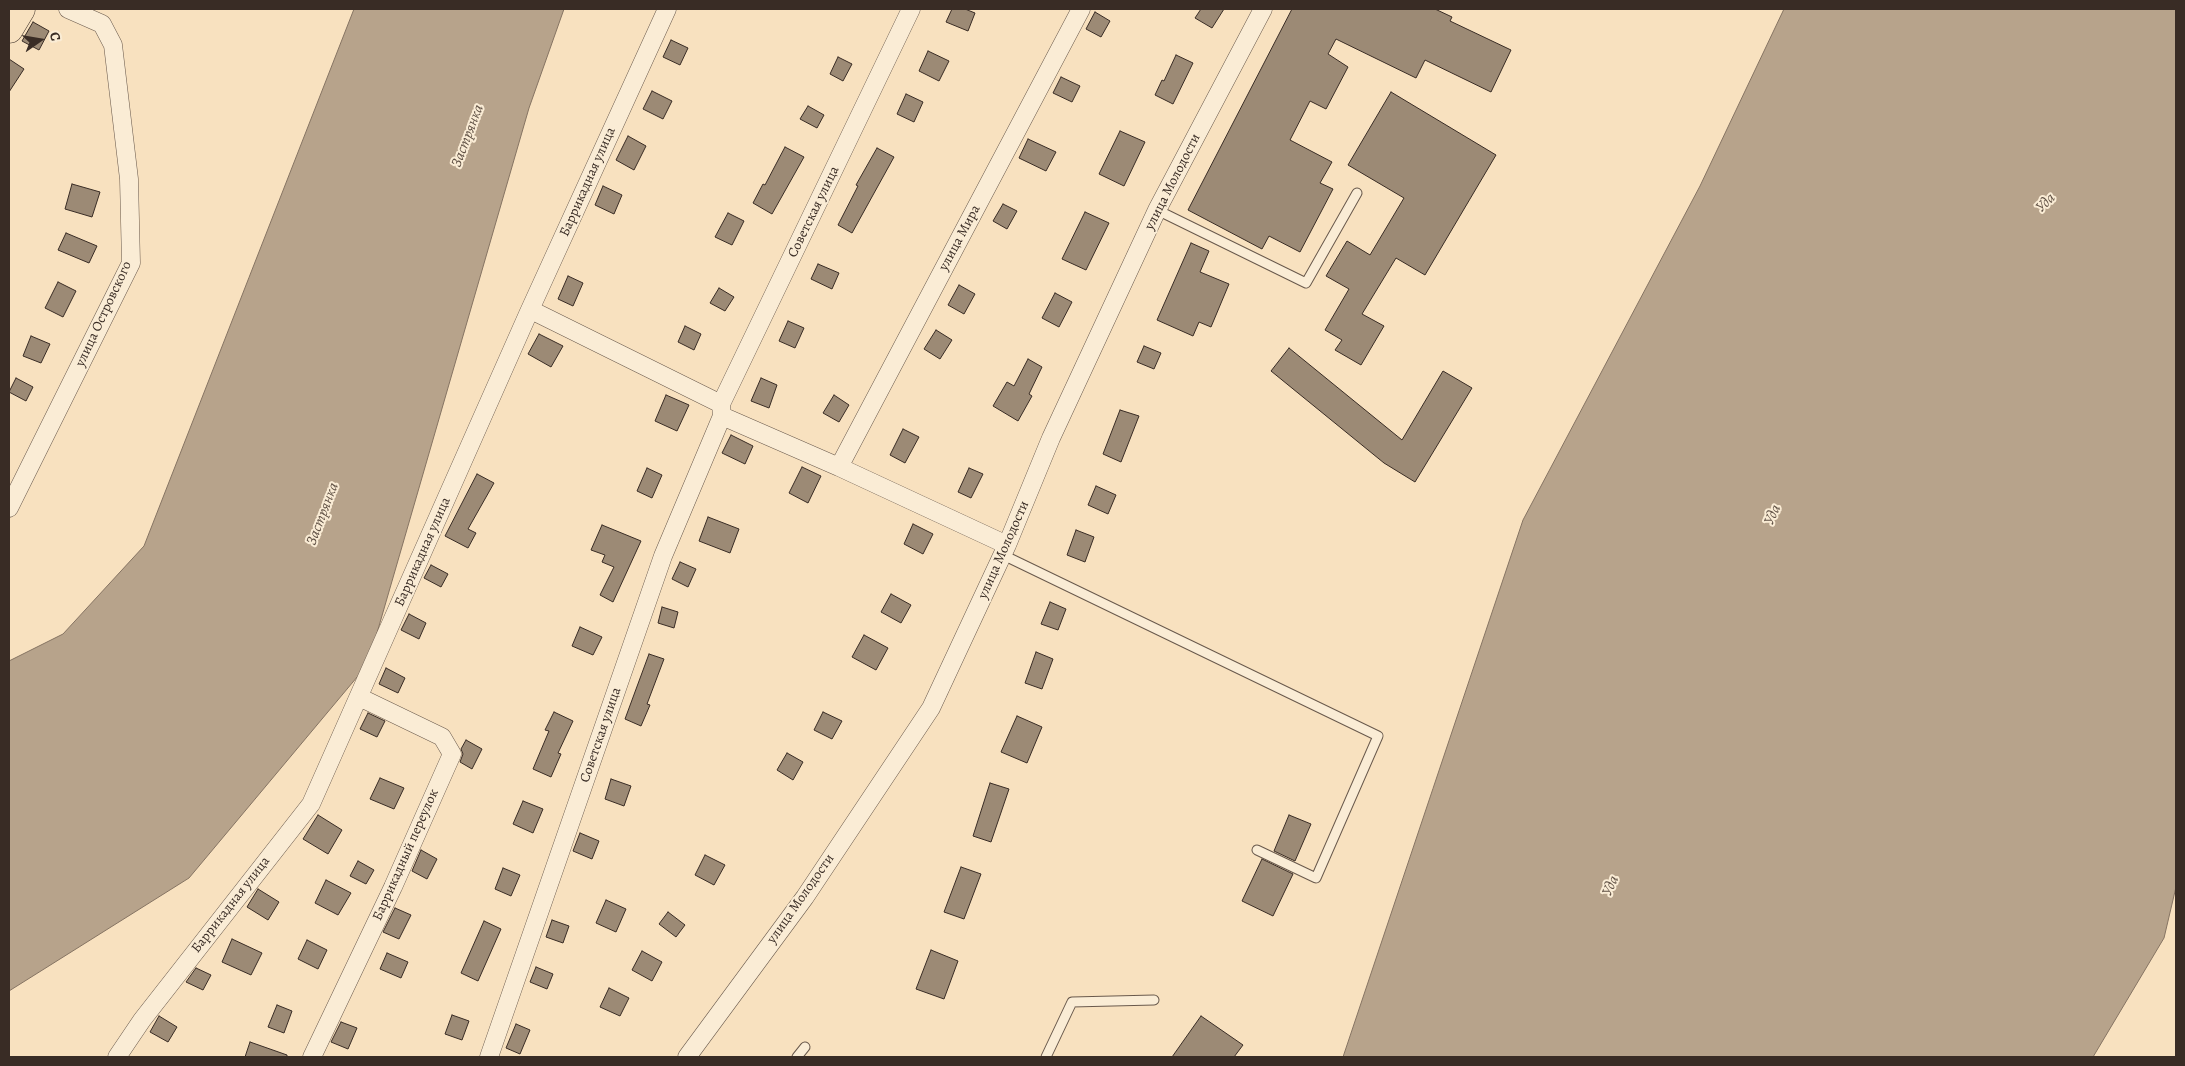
<!DOCTYPE html>
<html>
<head>
<meta charset="utf-8">
<style>
	body { margin:0 }
	#map { position:relative; width:2185px; height:1066px; overflow:hidden; background:#f8e1bf; font-family:Alegreya,serif }
	canvas { display:block }
	.frame { position:absolute; inset:0; border:10px solid #392c25; pointer-events:none }
	.north { position:absolute; left:15px; top:15px; width:50px; height:50px; -webkit-text-stroke:4px #faecd5; paint-order:stroke; rotate:77deg; font-size:14px; font-weight:700; line-height:20px; text-align:center; color:#392c25 }
	.north::after { content:''; display:block; margin:auto; width:18px; height:22px; background:#392c25; clip-path:polygon(50% 0,100% 100%,50% 72%,0 100%) }
</style>
</head>
<body>
<div id="map">
<canvas width="2185" height="1066"></canvas>
<div class="frame"></div>
<div class="north">С</div>
</div>
<script>
const c = document.querySelector('canvas').getContext('2d');
c.lineJoin = 'round';
function fillPath(path, color) { c.fillStyle = color; c.fill(path, 'evenodd'); }
const poly = rows => new Path2D(rows.map(r => 'M' + r).join(''));
function stroke(path, color, width, dash) { c.strokeStyle = color; c.lineWidth = width; c.lineCap = dash ? 'butt' : 'round'; c.setLineDash(dash || []); c.stroke(path); }
function write(font, color, halo, rows, align = 'center') {
  c.font = font + ' Alegreya,serif'; c.lineWidth = 4; c.setLineDash([]); c.textBaseline = 'middle'; c.strokeStyle = halo; c.fillStyle = color; for (const [text, x, y, turn = 0] of rows) {
    c.save(); c.translate(x, y); c.rotate((+turn || 0) * Math.PI / 180); c.textAlign = isNaN(turn) ? turn : align; if (halo) c.strokeText(text, 0, 0); c.fillText(text, 0, 0); c.restore();
  }
}
const water = poly([
	[354,9,564,9,529,108,368,664,189,878,9,991,9,661,63,634,144,546,354,9],
	[1784,9,2176,9,2176,887,2164,938,2093,1057,1343,1057,1523,520,1700,186,1784,9]
]);
fillPath(water, '#b7a38b');
stroke(water, '#857362', 1);
const building = poly([
	[952,9,965,9,975,13,968,31,946,22,952,9],
	[1201,9,1224,9,1212,28,1195,18,1201,9],
	[1292,9,1435,9,1452,17,1450,21,1511,50,1491,92,1425,60,1416,78,1336,39,1328,54,1348,67,1326,109,1310,101,1290,140,1332,162,1320,183,1333,189,1300,252,1269,236,1262,249,1188,210,1292,9],
	[1095,12,1110,21,1101,37,1086,29,1095,12],
	[33,22,49,31,39,50,22,41,33,22],
	[671,40,688,48,680,65,663,57,671,40],
	[928,51,949,61,939,81,919,71,928,51],
	[1176,55,1193,63,1173,104,1155,95,1162,80,1164,81,1176,55],
	[838,57,852,64,843,81,830,74,838,57],
	[9,59,24,69,9,92,9,59],
	[1061,77,1080,86,1072,102,1053,93,1061,77],
	[652,91,672,101,663,119,643,109,652,91],
	[1391,92,1496,155,1425,275,1396,258,1362,314,1384,326,1361,365,1335,350,1342,340,1325,330,1349,289,1326,276,1347,241,1370,255,1404,198,1348,165,1391,92],
	[906,94,923,102,914,122,897,114,906,94],
	[808,106,824,115,817,128,800,119,808,106],
	[1120,131,1145,142,1124,186,1099,174,1120,131],
	[628,136,646,146,634,170,616,160,628,136],
	[1028,139,1056,152,1046,171,1019,158,1028,139],
	[785,147,804,157,772,214,753,203,763,184,765,185,785,147],
	[877,148,894,157,852,233,838,225,858,186,856,185,877,148],
	[72,184,100,192,92,217,65,209,72,184],
	[603,186,622,195,614,214,595,205,603,186],
	[1003,204,1017,211,1007,229,993,221,1003,204],
	[1085,212,1109,223,1086,270,1062,259,1085,212],
	[728,213,744,221,732,245,715,237,728,213],
	[66,233,97,246,89,263,58,250,66,233],
	[1191,243,1209,251,1200,272,1229,284,1211,327,1199,322,1193,336,1157,320,1191,243],
	[818,264,839,273,832,289,811,279,818,264],
	[568,276,583,283,573,306,558,299,568,276],
	[58,282,76,291,63,317,45,308,58,282],
	[959,285,975,294,964,314,948,305,959,285],
	[719,288,734,297,725,311,710,303,719,288],
	[1055,293,1072,302,1059,327,1042,318,1055,293],
	[788,321,804,328,795,348,779,341,788,321],
	[685,326,701,334,694,350,678,342,685,326],
	[936,330,952,340,940,359,924,349,936,330],
	[539,334,563,346,551,367,528,354,539,334],
	[31,336,50,344,41,363,23,356,31,336],
	[1144,346,1161,353,1154,369,1137,362,1144,346],
	[1289,348,1402,440,1443,371,1472,388,1415,482,1384,463,1271,371,1289,348],
	[1028,359,1042,367,1029,394,1032,396,1018,421,993,406,1007,382,1014,386,1028,359],
	[16,378,33,387,26,401,9,392,16,378],
	[761,378,777,385,769,408,751,401,761,378],
	[666,395,689,405,677,431,655,421,666,395],
	[834,395,849,405,839,422,823,413,834,395],
	[1120,410,1139,416,1121,462,1103,454,1120,410],
	[903,429,919,437,905,463,890,455,903,429],
	[731,435,753,446,745,464,722,453,731,435],
	[802,467,821,476,808,503,789,493,802,467],
	[647,468,662,475,652,498,637,491,647,468],
	[969,468,983,474,971,498,958,492,969,468],
	[477,474,494,483,468,529,476,533,468,548,445,536,477,474],
	[1096,486,1116,495,1108,514,1088,505,1096,486],
	[708,517,739,529,730,553,699,541,708,517],
	[913,524,933,534,923,554,904,544,913,524],
	[602,525,641,541,613,602,600,595,614,567,602,562,605,555,591,550,602,525],
	[1076,530,1094,537,1085,562,1067,555,1076,530],
	[680,562,696,569,688,587,672,579,680,562],
	[431,565,448,574,441,587,424,578,431,565],
	[891,594,911,605,901,623,881,612,891,594],
	[1050,602,1066,609,1058,630,1041,624,1050,602],
	[662,607,678,612,674,628,658,623,662,607],
	[409,614,426,623,419,639,401,630,409,614],
	[580,627,602,637,593,655,572,646,580,627],
	[864,635,888,648,876,670,852,657,864,635],
	[1036,652,1053,659,1042,689,1025,683,1036,652],
	[649,654,664,659,647,704,650,705,641,726,625,719,649,654],
	[386,668,405,678,398,693,379,684,386,668],
	[554,712,573,721,558,753,561,754,551,777,533,769,549,731,545,730,554,712],
	[823,712,842,721,832,739,814,730,823,712],
	[368,713,385,721,377,737,360,729,368,713],
	[1017,716,1042,727,1027,763,1001,752,1017,716],
	[466,740,482,749,472,769,460,762,463,754,461,749,466,740],
	[787,753,803,762,793,780,777,770,787,753],
	[380,778,404,788,394,809,370,799,380,778],
	[611,779,631,786,624,806,605,799,611,779],
	[990,783,1009,789,991,842,973,836,990,783],
	[523,801,543,809,533,833,513,824,523,801],
	[318,815,342,830,328,854,303,839,318,815],
	[1289,815,1311,824,1295,861,1274,851,1289,815],
	[580,833,599,841,592,859,573,851,580,833],
	[421,850,437,859,427,879,412,871,421,850],
	[705,855,725,865,714,885,695,875,705,855],
	[1262,859,1293,874,1273,916,1242,901,1262,859],
	[358,861,374,870,366,884,350,876,358,861],
	[961,867,981,874,964,919,944,912,961,867],
	[503,868,520,875,511,896,495,889,503,868],
	[326,880,351,893,338,915,315,903,326,880],
	[258,889,279,902,268,920,247,907,258,889],
	[606,900,626,909,616,932,596,923,606,900],
	[395,908,411,915,399,939,383,932,395,908],
	[668,912,685,925,676,937,659,924,668,912],
	[552,920,569,926,563,943,546,937,552,920],
	[484,921,501,929,478,981,461,973,484,921],
	[232,939,262,953,251,975,222,962,232,939],
	[307,940,327,950,318,969,298,959,307,940],
	[931,950,958,961,944,999,916,989,931,950],
	[642,951,662,962,652,981,632,970,642,951],
	[387,953,408,962,401,978,380,969,387,953],
	[536,967,553,974,547,989,530,982,536,967],
	[196,968,211,975,203,990,186,982,196,968],
	[609,988,629,998,620,1016,600,1007,609,988],
	[277,1005,292,1011,284,1033,268,1027,277,1005],
	[452,1015,469,1021,462,1040,445,1034,452,1015],
	[159,1016,177,1027,168,1042,150,1032,159,1016],
	[1201,1016,1243,1045,1234,1057,1172,1057,1201,1016],
	[341,1022,357,1028,348,1049,331,1042,341,1022],
	[516,1024,530,1030,520,1054,506,1048,516,1024],
	[250,1042,287,1055,287,1057,245,1057,250,1042]
]);
fillPath(building, '#9c8a75');
stroke(building, '#392c25', 1);
const lane = poly([
	[1157,210,1306,283,1357,193],
	[1003,555,1378,736,1316,878,1257,850],
	[797,1057,805,1047],
	[1046,1057,1072,1002,1154,1000]
]);
const street = poly([
	[531,310,721,404],
	[722,416,839,467,1007,545],
	[839,467,1081,9],
	[9,508,131,263,129,179,113,45,102,24,68,9],
	[117,1057,142,1020,311,804,528,314,667,9],
	[312,1057,393,887,452,754,442,737,359,697],
	[489,1057,663,556,722,416,721,404,911,9],
	[687,1057,805,897,931,708,1007,545,1051,438,1157,210,1263,9]
]);
const highway = poly([
	[9,29,21,9]
]);
stroke(lane, '#69594c', 11);
stroke(street, '#69594c', 19);
stroke(highway, '#392c25', 29);
stroke(lane, '#faecd5', 9);
stroke(street, '#faecd5', 18);
stroke(highway, '#f8e1bf', 28);
write('14px', '#392c25', '#faecd5', [
	["Баррикадная улица",588,182,-66],
	["улица Молодости",1173,182,-63],
	["Советская улица",814,212,-64],
	["улица Мира",960,238,-62],
	["улица Островского",104,314,-65],
	["улица Молодости",1004,550,-66],
	["Баррикадная улица",423,552,-66],
	["Советская улица",601,735,-71],
	["Баррикадный переулок",406,855,-66],
	["улица Молодости",801,899,-55],
	["Баррикадная улица",231,905,-52]
]);
write('italic 15px', '#5f5044', '#faecd5', [
	["Застрянка",468,136,-69],
	["Уда",2046,203,-44],
	["Застрянка",323,514,-69],
	["Уда",1773,515,-66],
	["Уда",1611,886,-66]
]);
</script>
</body>
</html>
